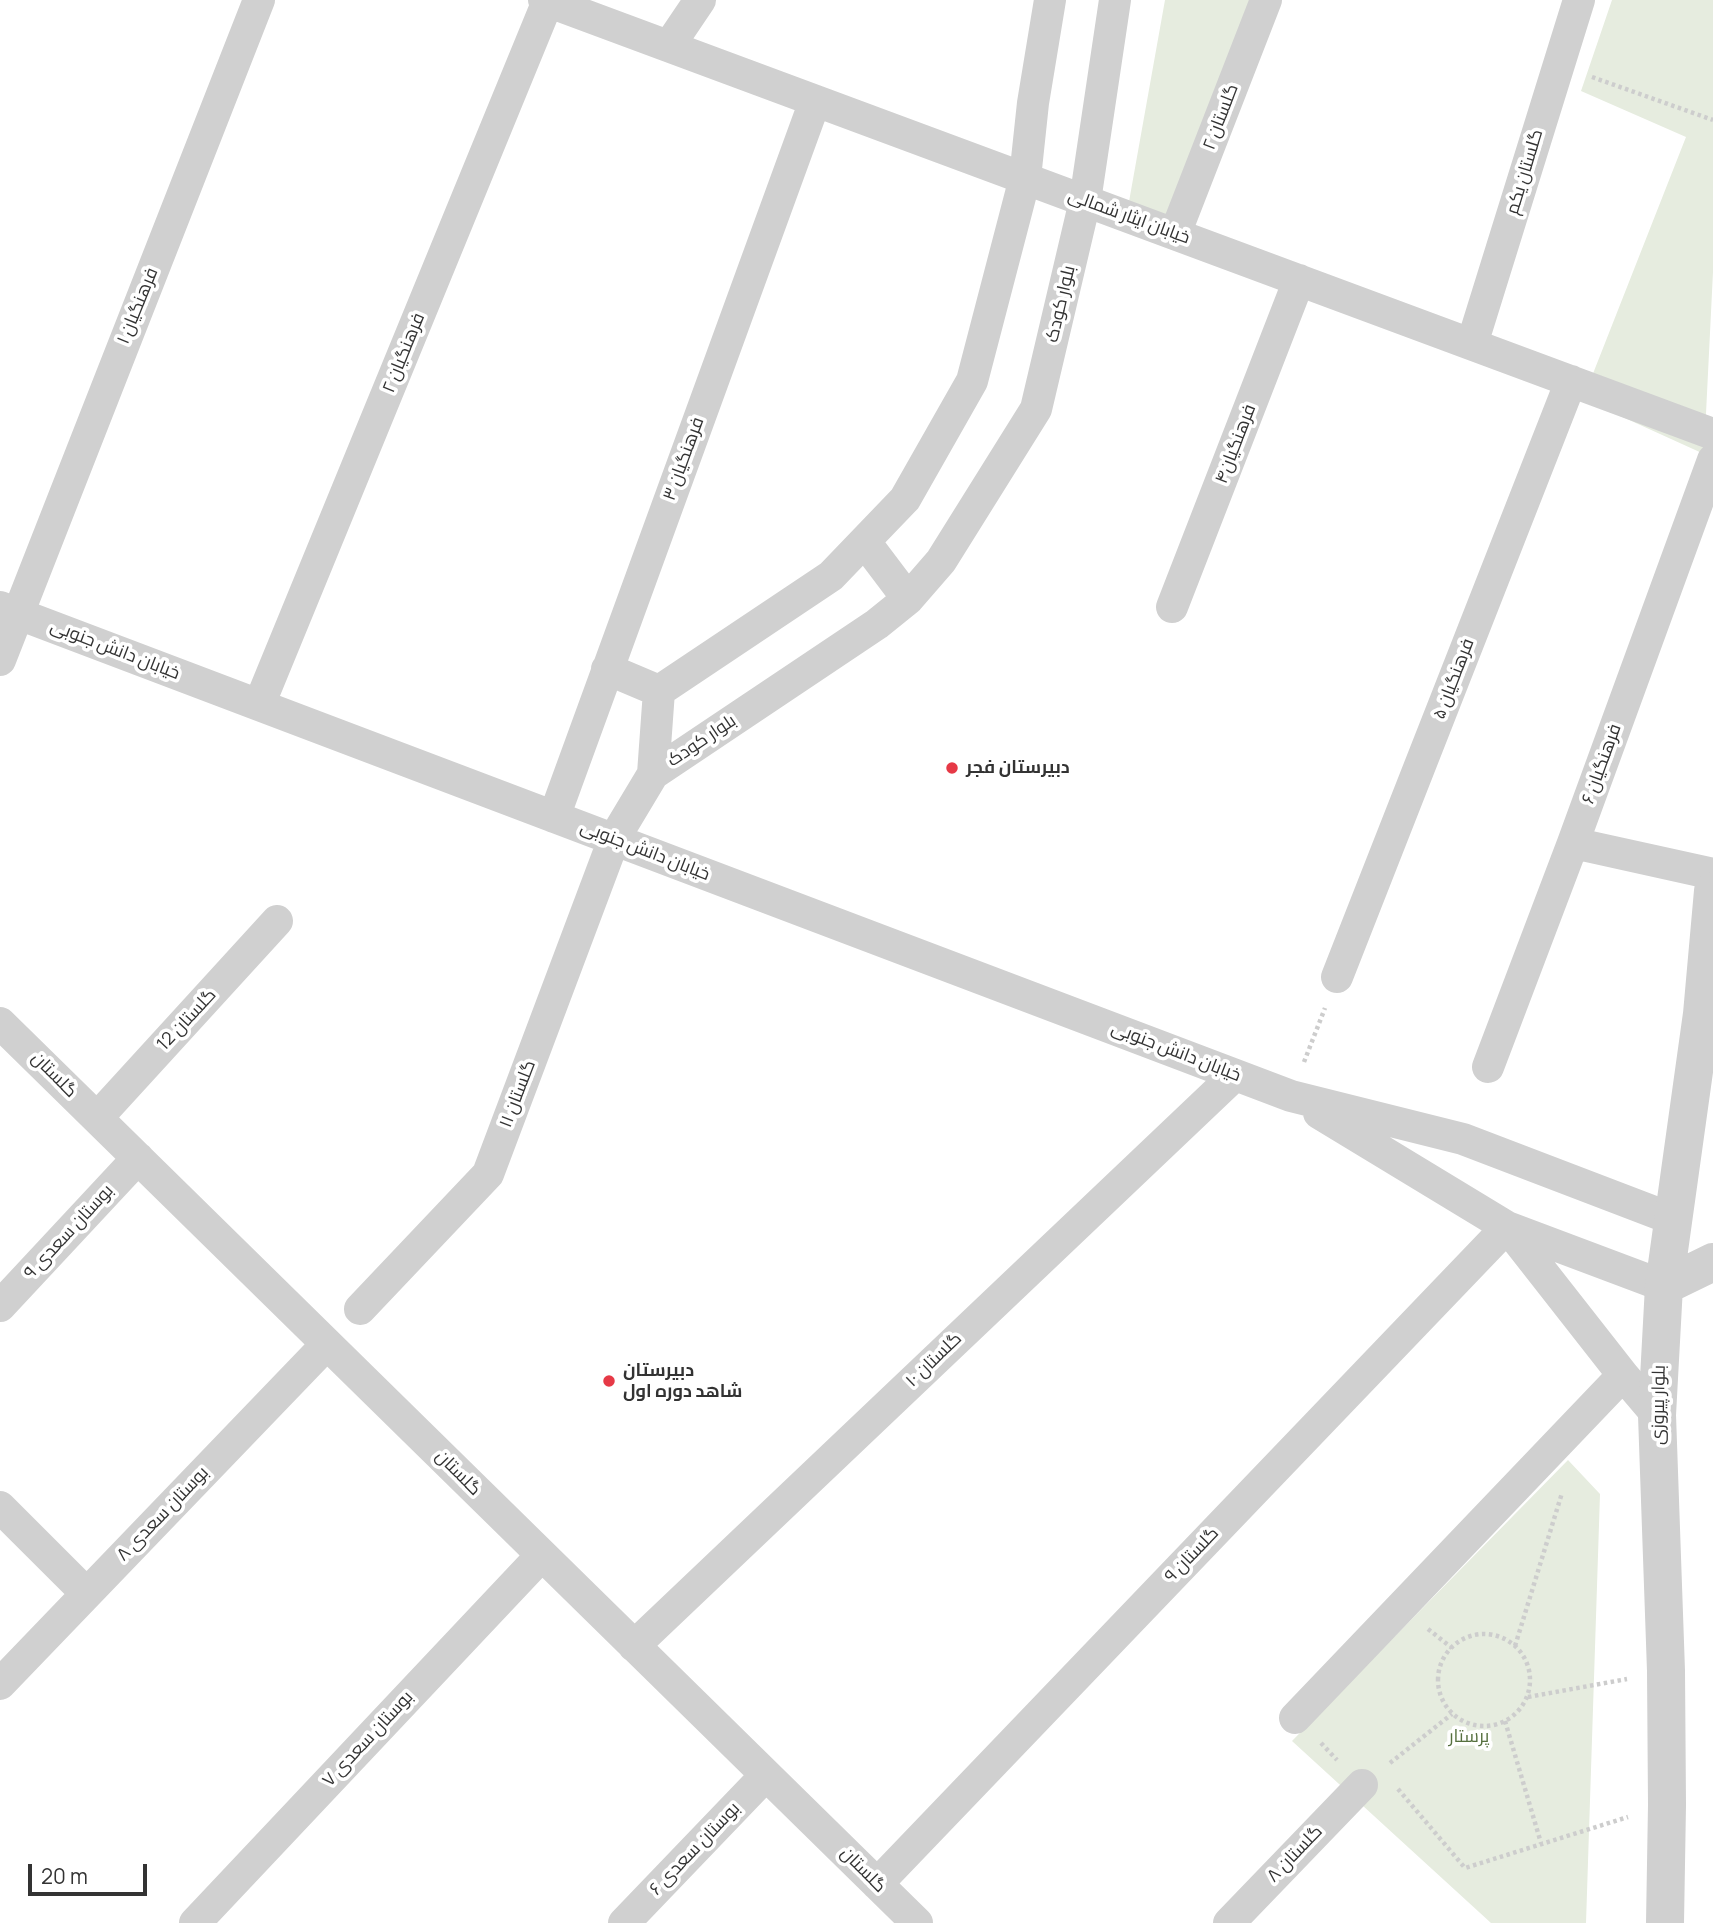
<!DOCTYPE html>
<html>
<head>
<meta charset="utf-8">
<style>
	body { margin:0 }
	#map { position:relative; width:1713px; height:1923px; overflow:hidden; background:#fff; font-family:Manrope,sans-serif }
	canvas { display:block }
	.scale { position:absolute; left:28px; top:1864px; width:119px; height:32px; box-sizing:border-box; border:4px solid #333; border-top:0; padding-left:9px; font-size:21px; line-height:24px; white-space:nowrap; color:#333; -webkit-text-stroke:5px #fff; paint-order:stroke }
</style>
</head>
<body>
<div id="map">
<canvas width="1713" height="1923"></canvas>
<div class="scale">20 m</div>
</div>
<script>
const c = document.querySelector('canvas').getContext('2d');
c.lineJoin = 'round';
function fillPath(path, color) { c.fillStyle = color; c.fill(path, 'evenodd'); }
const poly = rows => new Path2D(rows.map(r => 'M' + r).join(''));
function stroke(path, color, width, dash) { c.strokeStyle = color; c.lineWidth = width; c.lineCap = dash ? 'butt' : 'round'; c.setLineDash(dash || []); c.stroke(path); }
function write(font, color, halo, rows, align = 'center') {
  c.font = font + ' Manrope,Cairo,sans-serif'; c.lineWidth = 7; c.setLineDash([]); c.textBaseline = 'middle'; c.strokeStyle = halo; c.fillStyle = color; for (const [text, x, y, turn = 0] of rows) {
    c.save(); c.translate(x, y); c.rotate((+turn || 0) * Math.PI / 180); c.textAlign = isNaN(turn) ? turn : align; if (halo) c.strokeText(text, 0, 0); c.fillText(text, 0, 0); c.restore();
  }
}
fillPath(poly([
	[1165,0,1253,0,1163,238,1125,224],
	[1612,0,1713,0,1713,272,1704,454,1583,399,1686,137,1581,91],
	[1568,1460,1600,1494,1586,1923,1491,1923,1292,1741]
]), '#e6ecdf');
stroke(poly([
	[1592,77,1713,120],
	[1304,1062,1325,1008],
	[1428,1629,1452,1648],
	'1438 1680a46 46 0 1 1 92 0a46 46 0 1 1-92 0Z',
	[1515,1646,1562,1493],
	[1528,1697,1627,1679],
	[1505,1721,1541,1843],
	[1321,1743,1337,1760],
	[1390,1763,1452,1714],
	[1398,1789,1465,1868,1628,1817]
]), '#cdcdcd', 4.5, [3.5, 3.5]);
stroke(poly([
	[544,0,1713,434],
	[669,46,700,0],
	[1175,234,1266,0],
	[1472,344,1579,0],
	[865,542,908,599],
	[0,607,1291,1096,1463,1139,1675,1220],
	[1172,607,1299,280],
	[0,660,259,0],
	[607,669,659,691],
	[259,705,548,1],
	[653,774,659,691,831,576,905,499,972,381,1025,178,1033,103,1050,0],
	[554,817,815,101],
	[1573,843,1713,874],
	[1337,977,1571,381],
	[0,1023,917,1923],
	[1488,1067,1573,843,1713,460],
	[1319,1113,1507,1227,1664,1286],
	[97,1118,277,921],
	[0,1306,138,1158],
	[360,1309,488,1174,614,839,653,774,877,624,908,599,941,561,1036,409,1085,201,1115,0],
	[0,1507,86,1593],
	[634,1646,1235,1075],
	[0,1684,327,1344],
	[1295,1718,1623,1375],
	[877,1884,1507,1227,1623,1375,1657,1415],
	[195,1923,542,1555],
	[624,1923,766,1775],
	[1229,1923,1362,1785]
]), '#d0d0d0', 32);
stroke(poly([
	[1664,1286,1713,1262],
	[1665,1923,1667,1805,1666,1671,1657,1415,1664,1286,1702,1014,1713,891]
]), '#d0d0d0', 38);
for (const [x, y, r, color] of [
	[952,768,7,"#e63946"],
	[609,1381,7,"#e63946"]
]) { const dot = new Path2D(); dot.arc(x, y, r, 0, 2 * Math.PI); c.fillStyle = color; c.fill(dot); stroke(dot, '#fff', 2.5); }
write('18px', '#333', '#fff', [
	["گلستان ۲",1221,117,-69],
	["گلستان یکم",1525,172,-73],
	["خیابان ایثار شمالی",1129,217,20],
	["بلوار کودک",1061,304,-77],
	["فرهنگیان ۱",138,306,-68],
	["فرهنگیان ۲",404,353,-68],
	["فرهنگیان۴",1236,444,-69],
	["فرهنگیان ۳",684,459,-70],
	["خیابان دانش جنوبی",115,650,21],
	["فرهنگیان ۵",1454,679,-69],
	["بلوار کودک",702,741,-34],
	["فرهنگیان ۶",1602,764,-70],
	["خیابان دانش جنوبی",645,851,21],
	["گلستان 12",187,1020,-47],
	["خیابان دانش جنوبی",1176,1052,21],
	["گلستان",54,1075,45],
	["گلستان ۱۱",518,1094,-69],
	["بوستان سعدی ۹",69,1232,-47],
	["گلستان ۱۰",934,1360,-44],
	["بلوار پیروزی",1659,1405,-89],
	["گلستان",458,1473,45],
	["بوستان سعدی ۸",163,1514,-46],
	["گلستان ۹",1192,1555,-46],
	["بوستان سعدی ۷",368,1739,-47],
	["بوستان سعدی ۶",695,1849,-46],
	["گلستان ۸",1295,1854,-46],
	["گلستان",863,1870,45]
]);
write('bold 18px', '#333', '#fff', [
	["دبیرستان فجر",966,768],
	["دبیرستان",623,1371],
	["شاهد دوره اول",623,1392]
], 'left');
write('18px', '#56703f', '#fff', [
	["پرستار",1469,1737]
]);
</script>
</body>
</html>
